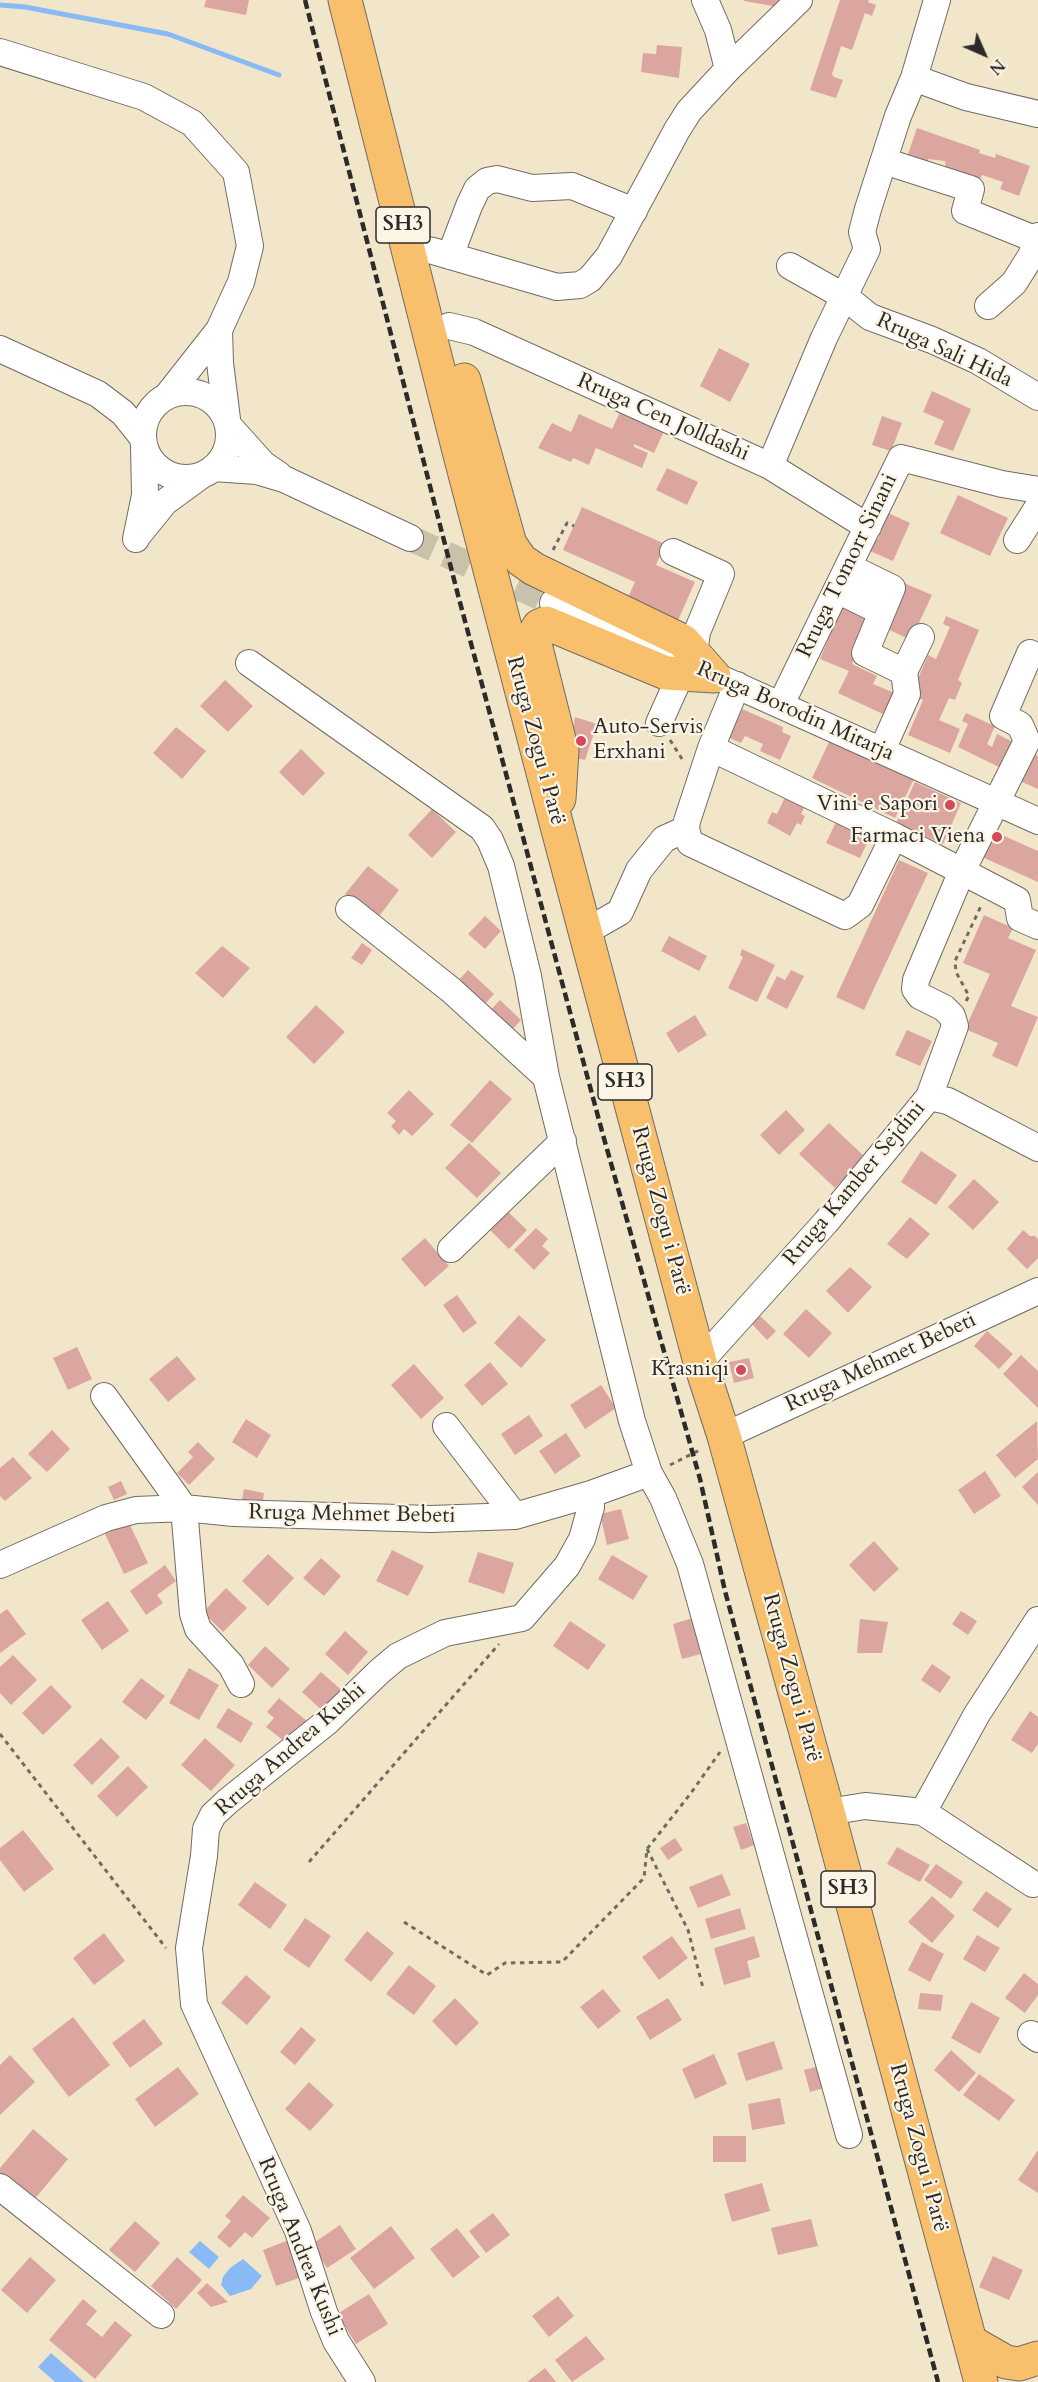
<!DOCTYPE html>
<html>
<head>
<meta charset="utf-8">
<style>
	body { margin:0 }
	#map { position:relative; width:1038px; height:2382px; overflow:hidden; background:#f2e6ca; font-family:Cardo,serif }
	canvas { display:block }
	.north { position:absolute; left:954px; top:24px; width:60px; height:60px; -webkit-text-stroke:4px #fcf5e5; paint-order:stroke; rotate:135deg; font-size:16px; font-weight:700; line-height:24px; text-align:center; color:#2b2b2b }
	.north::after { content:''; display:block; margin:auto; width:21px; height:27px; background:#2b2b2b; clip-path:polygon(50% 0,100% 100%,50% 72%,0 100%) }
</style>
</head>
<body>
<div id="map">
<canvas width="1038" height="2382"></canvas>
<div class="north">N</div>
</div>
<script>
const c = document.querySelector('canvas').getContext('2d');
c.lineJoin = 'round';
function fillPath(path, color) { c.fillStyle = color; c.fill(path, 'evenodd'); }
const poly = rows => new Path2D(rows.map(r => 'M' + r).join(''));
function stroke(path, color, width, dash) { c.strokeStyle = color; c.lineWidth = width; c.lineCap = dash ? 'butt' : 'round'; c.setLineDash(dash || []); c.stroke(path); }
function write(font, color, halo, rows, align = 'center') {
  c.font = font + ' Cardo,serif'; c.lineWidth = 4.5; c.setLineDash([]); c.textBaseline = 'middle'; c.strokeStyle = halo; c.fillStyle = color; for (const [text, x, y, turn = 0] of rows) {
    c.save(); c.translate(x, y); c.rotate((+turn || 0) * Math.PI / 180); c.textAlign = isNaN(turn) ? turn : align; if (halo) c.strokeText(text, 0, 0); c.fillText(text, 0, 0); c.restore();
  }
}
fillPath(poly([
	[200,2241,219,2257,209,2269,189,2252],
	[243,2259,262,2276,251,2289,230,2296,221,2285,223,2277,230,2268],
	[51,2353,84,2382,55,2382,38,2367]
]), '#89baf5');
stroke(poly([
	[0,5,25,7,168,34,279,75]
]), '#89baf5', 5);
fillPath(poly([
	[206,0,249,0,246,15,204,7],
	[744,0,785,0,784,8,744,1],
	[840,0,869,0,868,2,876,5,872,16,865,13,852,50,841,46,832,74,834,77,843,80,836,98,810,90],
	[657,45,682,47,679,78,641,72,643,53,656,54],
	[917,128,980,150,979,153,995,158,996,154,1030,166,1019,196,1000,189,1003,182,982,175,979,181,946,170,945,161,928,159,927,163,907,157],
	[719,348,750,364,730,402,700,386],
	[932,391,971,409,953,451,934,444,944,421,923,412],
	[621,410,665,429,654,453,634,444,634,447,648,453,642,468,596,448,589,465,573,458,571,462,538,448,552,423,571,432,579,414,612,429],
	[882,416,902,423,891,451,872,445],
	[667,468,698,482,687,505,656,490],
	[958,495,1008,518,990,556,940,533],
	[582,507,665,544,656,565,695,582,675,627,625,604,635,582,563,550],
	[886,512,910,523,893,561,865,549,871,536,878,539,883,527,881,524],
	[904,583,932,595,911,640,883,627],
	[842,607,871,620,852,664,877,676,873,684,897,694,887,716,838,693,849,671,820,659],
	[946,616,979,630,958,680,962,683,955,700,949,698,939,720,960,729,950,753,908,735,923,700,911,695,928,655,936,659,950,627,943,624],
	[225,680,253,706,228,732,200,706],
	[742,709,783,727,782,732,791,736,780,760,760,751,763,744,745,736,741,743,723,735,735,710,741,712],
	[966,713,995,726,987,744,992,747,997,734,1015,743,1003,769,958,747,968,724,962,721],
	[575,717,597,724,585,760,569,757],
	[176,727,206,751,182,779,153,753],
	[830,740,914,779,895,818,812,778],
	[301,749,325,773,303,796,279,772],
	[1033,753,1038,756,1038,789,1020,781],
	[915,782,961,803,943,844,896,823],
	[787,793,807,802,801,814,805,816,801,825,797,823,790,836,767,823,772,812,777,814],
	[432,809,456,832,432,858,408,835],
	[836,822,870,837,860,858,826,843],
	[993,831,1038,851,1038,882,982,857],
	[899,860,928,873,864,1010,836,997],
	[368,866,399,890,377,919,345,894],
	[984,915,1013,928,1008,938,1036,950,1011,1006,1038,1017,1017,1067,992,1056,998,1043,965,1029,990,974,963,963],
	[485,916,501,931,485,949,468,934],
	[669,936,707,956,699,971,661,951],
	[362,943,372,950,362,965,351,958],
	[222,946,250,968,223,998,195,973],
	[742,949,775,965,757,1002,728,988,743,957,740,955],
	[468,970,494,994,477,1013,451,989],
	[791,970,804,976,787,1009,766,998,777,976,785,980],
	[500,1000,521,1020,506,1037,484,1017],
	[316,1005,345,1032,314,1064,286,1037],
	[695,1015,707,1035,678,1053,666,1033],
	[907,1030,932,1041,920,1066,895,1055],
	[490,1080,512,1099,472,1143,450,1125],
	[409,1090,434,1114,412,1136,404,1129,399,1135,391,1126,396,1121,387,1113],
	[786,1110,805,1130,779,1155,760,1135],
	[829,1123,865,1157,835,1188,799,1154],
	[469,1143,501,1173,477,1198,445,1168],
	[921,1151,957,1175,936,1205,901,1182],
	[974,1179,999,1202,973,1230,948,1207],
	[505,1209,527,1230,509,1249,487,1227],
	[910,1217,930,1234,907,1259,887,1244],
	[536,1228,548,1239,542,1246,550,1253,534,1270,514,1250],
	[1023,1230,1030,1236,1035,1236,1038,1239,1038,1258,1027,1269,1007,1249],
	[425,1238,449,1266,425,1287,401,1259],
	[850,1267,872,1287,848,1313,826,1291],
	[457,1295,477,1323,463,1333,443,1305],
	[806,1309,832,1333,809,1358,783,1334],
	[758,1314,776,1331,767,1340,750,1322],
	[519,1315,546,1340,521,1368,494,1343],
	[987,1331,1013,1354,999,1369,974,1346],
	[77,1347,92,1379,68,1390,53,1358],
	[1021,1355,1038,1371,1038,1408,1003,1374],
	[177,1356,196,1379,168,1402,149,1379],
	[749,1358,754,1378,734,1383,729,1362],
	[490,1362,508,1384,482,1406,464,1385],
	[414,1364,444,1398,421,1419,391,1385],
	[601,1385,616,1408,585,1429,570,1405],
	[529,1415,543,1436,515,1455,501,1434],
	[246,1419,271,1435,257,1458,232,1442],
	[1037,1421,1038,1459,1015,1478,996,1455],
	[52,1430,70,1449,47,1472,28,1454],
	[566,1433,581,1456,555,1474,539,1451],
	[198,1442,215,1459,189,1485,177,1473,193,1457,188,1452],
	[13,1457,32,1478,5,1501,0,1496,0,1468],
	[985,1471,1001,1496,974,1514,958,1490],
	[1038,1472,1038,1505,1022,1487],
	[121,1481,127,1494,114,1500,108,1487],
	[244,1489,264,1493,262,1508,241,1505],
	[621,1509,629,1539,607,1545,600,1514],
	[128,1521,148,1563,124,1574,104,1532],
	[874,1541,899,1569,874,1592,849,1565],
	[392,1550,424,1566,408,1596,376,1581],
	[478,1552,514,1563,504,1594,468,1582],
	[268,1554,294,1578,268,1606,242,1581],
	[612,1555,648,1576,633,1600,598,1579],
	[321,1558,341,1576,324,1596,303,1578],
	[165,1565,176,1581,157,1595,163,1603,146,1615,130,1591],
	[226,1588,247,1608,223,1632,203,1612],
	[108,1601,129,1631,102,1650,81,1620],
	[7,1609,26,1634,0,1653,0,1614],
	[961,1611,977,1621,968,1635,952,1624],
	[696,1617,705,1653,682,1659,673,1624],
	[860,1619,888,1622,882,1653,857,1653],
	[570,1621,606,1645,588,1670,553,1646],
	[345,1631,368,1652,348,1675,325,1654],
	[265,1646,290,1669,272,1688,248,1665],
	[13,1655,37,1680,11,1705,0,1693,0,1667],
	[932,1664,951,1677,940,1693,921,1680],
	[189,1668,219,1685,199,1720,169,1703],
	[321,1672,345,1693,326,1714,302,1692],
	[141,1678,165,1696,146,1720,122,1702],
	[51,1685,72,1707,43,1735,22,1713],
	[279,1698,308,1722,289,1745,266,1727,274,1718,267,1712],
	[228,1708,253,1723,241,1743,216,1727],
	[1030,1711,1038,1717,1038,1744,1032,1753,1011,1740],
	[101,1738,120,1757,92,1785,73,1765],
	[205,1738,235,1765,211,1791,181,1765],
	[128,1766,148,1787,117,1817,97,1796],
	[746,1823,754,1845,741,1850,733,1827],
	[23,1830,54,1869,24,1892,0,1860,0,1848],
	[675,1838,683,1850,668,1860,660,1848],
	[897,1847,930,1865,920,1882,887,1864],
	[936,1864,963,1882,951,1899,924,1880],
	[722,1874,731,1895,698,1908,689,1887],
	[255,1882,287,1905,270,1929,238,1905],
	[986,1891,1012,1909,998,1928,972,1910],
	[932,1896,955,1916,932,1943,908,1922],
	[740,1908,746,1929,711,1939,705,1919],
	[305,1918,331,1936,309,1968,283,1950],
	[367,1931,394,1953,371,1982,344,1960],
	[104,1933,125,1961,94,1985,73,1958],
	[977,1935,1000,1948,985,1972,963,1959],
	[672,1936,688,1958,659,1980,642,1957],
	[754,1936,760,1957,747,1961,751,1977,724,1985,714,1948],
	[922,1942,944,1954,930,1982,908,1970],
	[409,1965,436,1986,414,2015,386,1994],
	[1024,1973,1038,1984,1038,1995,1025,2013,1005,1998],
	[246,1975,271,1997,247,2025,221,2003],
	[603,1989,621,2011,598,2029,580,2007],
	[920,1993,943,1995,941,2011,918,2009],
	[455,1998,479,2023,456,2046,432,2021],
	[668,1998,682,2020,650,2040,636,2017],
	[971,2002,1000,2018,980,2054,951,2038],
	[73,2017,110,2065,69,2097,32,2049],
	[144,2019,163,2044,130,2068,112,2043],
	[301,2027,316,2040,295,2065,280,2052],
	[774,2041,783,2069,746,2081,737,2053],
	[951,2050,976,2073,959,2092,934,2070],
	[714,2054,727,2084,695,2099,682,2069],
	[10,2055,35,2082,0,2115,0,2065],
	[819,2066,824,2088,810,2092,804,2070],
	[178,2067,199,2094,155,2127,135,2099],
	[979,2074,1015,2100,999,2121,963,2095],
	[309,2082,334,2105,310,2131,285,2109],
	[780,2098,785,2124,752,2130,748,2104],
	[33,2129,68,2159,33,2201,0,2173,0,2168],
	[713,2136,746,2136,746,2162,713,2162],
	[1038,2150,1038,2193,1018,2180],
	[762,2183,770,2211,732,2222,724,2194],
	[243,2195,270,2218,252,2238,245,2232,230,2248,217,2237,231,2221,225,2216],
	[493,2213,510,2235,486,2253,469,2231],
	[811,2219,818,2246,778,2255,771,2228],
	[135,2221,160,2243,135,2272,109,2250],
	[340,2225,356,2249,327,2268,312,2244],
	[391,2226,415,2258,374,2289,350,2258],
	[457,2228,480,2257,453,2278,430,2249],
	[289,2240,302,2277,276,2286,263,2250],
	[993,2256,1023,2270,1009,2300,979,2287],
	[30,2257,56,2280,27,2313,1,2290],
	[177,2257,202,2280,176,2309,151,2286],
	[207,2283,228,2302,211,2307,197,2293],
	[369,2294,388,2324,356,2344,337,2314],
	[558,2296,574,2316,549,2337,532,2316],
	[83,2299,97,2311,86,2324,102,2337,115,2321,132,2335,95,2379,49,2340],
	[586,2336,605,2359,572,2382,555,2360],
	[545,2368,556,2382,527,2382]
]), '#dca6a0');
stroke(poly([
	[410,538,553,603]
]), '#cac1aa', 26, [26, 13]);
const minor = poly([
	[705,0,718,30,728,69],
	[0,52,144,97,192,123,236,172,250,246,241,282,219,330,167,396],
	[914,78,966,97,1038,114],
	[884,161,971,189,965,211,1037,240],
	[410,251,423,249,433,251,557,287,580,285,590,279,609,256,677,130,689,111,728,69,799,0],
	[450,256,469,206,477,189,487,181,497,179,532,188,572,186,634,211],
	[790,266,845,297,870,317,932,340,978,361,1038,397],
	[988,306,1014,283,1031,256,1038,236],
	[449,326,474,332,770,466,868,527],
	[219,330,220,363,227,419],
	[0,349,98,394,123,413,143,438],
	'143 435a43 43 0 1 1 86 0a43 43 0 1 1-86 0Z',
	[228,425,263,464,279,475],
	[770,466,824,338,867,249,862,232,868,209,898,116,914,78,937,0],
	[213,468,257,471,284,479,410,538],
	[139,534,165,502,202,475],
	[136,539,145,495,144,447],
	[1017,540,1038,507],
	[673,552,721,574,697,632,694,653],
	[849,567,892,588,865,653,904,672],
	[837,590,882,612],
	[553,603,1038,821],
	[249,663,482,828,490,840,501,866,528,976,546,1077,632,1421,649,1473,663,1498,690,1564,849,2135],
	[737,685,711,748,687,821,686,829,690,843,845,916,860,905,894,836],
	[781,704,901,458,1002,484,1038,490],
	[659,723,681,674],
	[711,748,894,836,1017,900,1020,918,1038,926],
	[882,750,907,694,904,672,921,637],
	[349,909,451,990,546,1077],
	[585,932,620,912,639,870,664,839,686,829],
	[929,1097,955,1026,952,1016,944,1008,920,996,915,989,916,980,962,871,1027,741,1020,725,1003,716,1030,653],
	[451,1249,563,1141],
	[700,1362,826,1222,929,1097,948,1101,1038,1148],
	[104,1396,184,1508,193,1614,198,1629,231,1665,241,1684],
	[446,1426,515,1516],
	[724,1436,1038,1291],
	[0,1565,106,1518,136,1510,184,1508,234,1513,431,1519,515,1516,591,1494,649,1473],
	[828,1812,865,1806,923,1812,977,1714,1038,1620],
	[923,1812,1033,1884],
	[1031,2034,1038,2039],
	[0,2187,161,2315],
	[362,2382,336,2341,324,2312,298,2231,194,2004,189,1948,204,1856,206,1829,213,1815,228,1801,328,1721,380,1671,398,1656,445,1633,522,1618,567,1566,582,1539,591,1507,591,1494]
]);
const major = poly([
	[345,0,459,451,557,826,700,1362,724,1436,828,1812,981,2382],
	[464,380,510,544,521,560,534,569,683,641,714,676],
	[559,799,562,751,533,636,539,626,546,623,666,673,714,676],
	[971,2342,1006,2362,1019,2364,1038,2358]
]);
stroke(minor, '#716c63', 28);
stroke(major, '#716c63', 35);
stroke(poly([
	[553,550,567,523,574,526],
	[670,740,684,762],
	[966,1001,969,996,956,972,955,961,981,906],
	[670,1465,702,1449],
	[0,1734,166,1948],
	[647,1849,688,1930,703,1988],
	[309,1862,499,1644],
	[404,1922,487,1975,505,1963,562,1962,644,1878,647,1849,691,1793,720,1752]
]), '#716c63', 3, [4.5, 4.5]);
stroke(minor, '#fff', 26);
stroke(major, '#f8bf6c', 33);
stroke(poly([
	[305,0,458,595,603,1135,700,1479,725,1591,938,2382]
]), '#2b2b2b', 4.5, [9, 4.5]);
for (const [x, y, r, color] of [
	[581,741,6,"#d1495b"],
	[950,805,6,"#d1495b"],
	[997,837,6,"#d1495b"],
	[741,1370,6,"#d1495b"]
]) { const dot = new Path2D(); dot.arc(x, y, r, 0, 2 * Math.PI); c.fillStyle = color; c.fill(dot); stroke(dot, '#fcf5e5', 2); }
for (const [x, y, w] of [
	[403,225,54],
	[625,1082,54],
	[848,1889,54]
]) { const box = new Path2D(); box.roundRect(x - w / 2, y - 18, w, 36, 4.5); c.fillStyle = '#fcf5e5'; c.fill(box); stroke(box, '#2b2b2b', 1.5); }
write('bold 21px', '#2b2b2b', null, [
	["SH3",403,225],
	["SH3",625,1082],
	["SH3",848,1889]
]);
write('22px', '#2b2b2b', '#fcf5e5', [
	["Rruga Sali Hida",944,351,25],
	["Rruga Cen Jolldashi",663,418,24],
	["Rruga Tomorr Sinani",848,566,-64],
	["Rruga Borodin Mitarja",795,712,24],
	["Rruga Zogu i Parë",535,741,75],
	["Rruga Kamber Sejdini",855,1184,-50],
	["Rruga Zogu i Parë",660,1211,75],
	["Rruga Mehmet Bebeti",881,1363,-25],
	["Rruga Mehmet Bebeti",352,1515,1],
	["Rruga Zogu i Parë",791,1678,75],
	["Rruga Andrea Kushi",291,1750,-41],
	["Rruga Zogu i Parë",918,2148,75],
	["Rruga Andrea Kushi",299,2247,68]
]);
write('22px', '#2b2b2b', '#fcf5e5', [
	["Auto-Servis",593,728,"left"],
	["Erxhani",593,753,"left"],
	["Vini e Sapori",938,805],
	["Farmaci Viena",985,837],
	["Krasniqi",729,1370]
], 'right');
</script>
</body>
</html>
